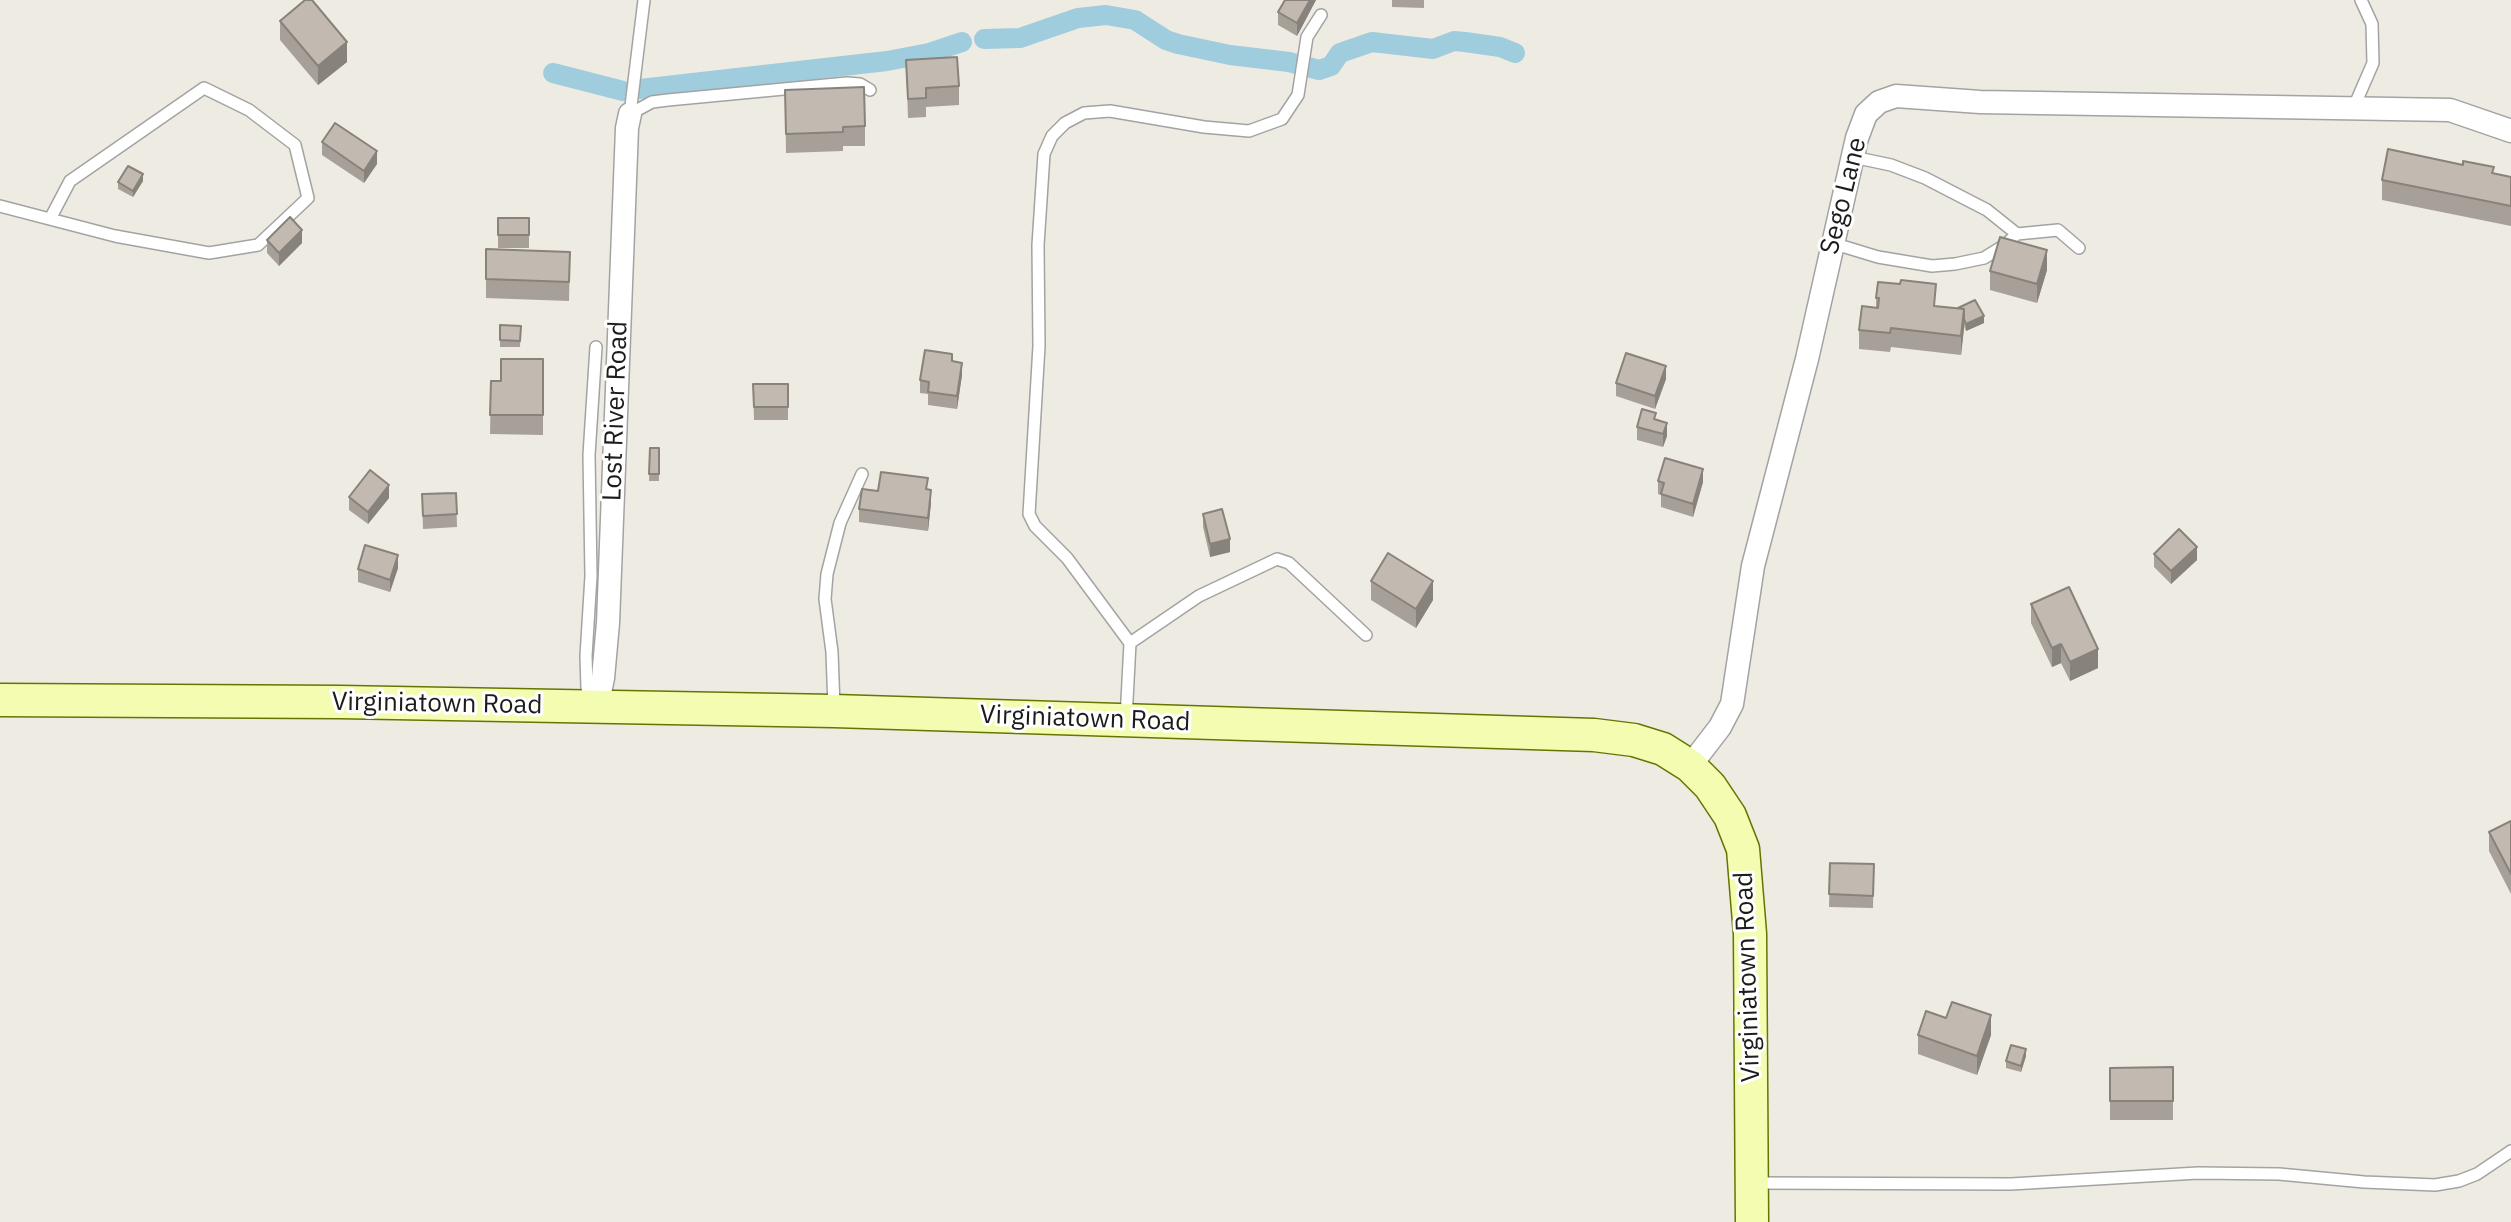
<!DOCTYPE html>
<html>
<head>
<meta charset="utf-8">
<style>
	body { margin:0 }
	canvas { display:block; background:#eeebe2 }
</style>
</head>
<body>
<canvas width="2511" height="1222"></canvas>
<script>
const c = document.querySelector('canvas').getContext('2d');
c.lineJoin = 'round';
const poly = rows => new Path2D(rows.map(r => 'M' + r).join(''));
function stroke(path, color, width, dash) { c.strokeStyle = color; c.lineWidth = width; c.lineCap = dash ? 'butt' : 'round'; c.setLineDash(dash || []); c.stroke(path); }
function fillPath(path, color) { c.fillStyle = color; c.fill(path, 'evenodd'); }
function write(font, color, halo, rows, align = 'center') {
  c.font = font + ' "IBM Plex Sans",sans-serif'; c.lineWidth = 6; c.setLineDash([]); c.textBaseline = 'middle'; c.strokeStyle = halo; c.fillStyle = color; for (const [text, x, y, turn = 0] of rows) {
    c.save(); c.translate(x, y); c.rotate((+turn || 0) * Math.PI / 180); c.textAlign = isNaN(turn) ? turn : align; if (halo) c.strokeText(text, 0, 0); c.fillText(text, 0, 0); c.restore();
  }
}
stroke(poly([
	[984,39,1020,38,1078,18,1106,15,1135,20,1166,40,1178,44,1230,55,1289,62,1319,70,1331,66,1340,53,1372,42,1433,49,1454,41,1465,42,1500,47,1515,53],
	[553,73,623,91],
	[640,89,887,61,929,53,962,42]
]), '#a0cdde', 20);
const lane = poly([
	[2353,109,2373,63,2372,24,2361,0],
	[630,114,652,102,668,100,847,83,860,84,870,90],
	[630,114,644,0],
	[1853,157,1891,165,1925,178,1987,210,2017,234,2058,230,2079,248],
	[0,206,115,236,209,253,258,245,308,198,295,145,249,110,204,88,70,181,50,219],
	[1832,243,1878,257,1932,266,1955,264,1984,258,2005,245,2017,234],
	[1130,643,1199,596,1277,559,1289,563,1366,635],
	[595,703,587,688,586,656,591,576,589,455,596,347],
	[834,707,832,652,825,599,827,574,840,523,862,474],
	[1126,719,1130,643,1067,558,1035,526,1029,514,1039,346,1038,245,1044,154,1052,136,1065,123,1084,113,1110,111,1204,127,1249,131,1282,119,1298,95,1307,37,1321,15],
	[1756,1183,2011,1184,2198,1173,2279,1174,2364,1182,2435,1185,2459,1181,2477,1174,2511,1151]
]);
const street = poly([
	[597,707,603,678,608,623,627,128,630,114],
	[1690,766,1720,727,1732,704,1753,566,1807,359,1857,138,1866,114,1879,102,1896,96,1980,102,2450,110,2511,131]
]);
const secondary = poly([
	[0,700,340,702,834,711,1594,735,1634,740,1663,749,1690,766,1710,786,1730,816,1743,849,1750,934,1752,1222]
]);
stroke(lane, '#a3a3a3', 14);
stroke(street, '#a3a3a3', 25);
stroke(secondary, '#647601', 35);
stroke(lane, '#fff', 11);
stroke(street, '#fff', 22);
stroke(secondary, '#f4fcb2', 32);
fillPath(poly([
	[1285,0,1316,0,1297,36,1278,25,1278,12],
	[1392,0,1424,0,1424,8,1392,7],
	[280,21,347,62,318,85,280,40],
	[906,60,959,86,959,105,926,107,926,117,908,118],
	[785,90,865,126,865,146,843,146,843,151,786,153],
	[322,142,377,164,364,183,322,155],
	[2494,173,2511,177,2511,226,2382,200,2382,180],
	[143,181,133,197,118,189,118,182],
	[498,218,529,218,529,248,498,248],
	[267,240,302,243,279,266,267,253],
	[486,249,570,252,569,301,486,298],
	[2047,270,2037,303,1990,290,1990,271],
	[1876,298,1936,306,1984,323,1966,331,1964,326,1961,355,1891,347,1890,352,1859,349,1859,330,1876,307],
	[500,325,521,326,520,347,500,347],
	[543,359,543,435,490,434,491,381,501,381],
	[952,361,962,375,957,409,928,405,928,394,920,393,920,380],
	[1666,379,1655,409,1616,396,1616,383],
	[753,384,788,384,788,420,754,420],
	[1637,427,1667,436,1663,447,1637,440],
	[650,448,659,448,659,481,649,481],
	[1658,481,1703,482,1693,517,1661,507,1661,495,1658,494],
	[928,489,931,503,928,531,859,522,859,509,878,491],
	[456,493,457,527,423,529,422,494],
	[349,497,389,498,368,524,349,510],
	[1203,514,1230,552,1210,557,1203,527],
	[2154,554,2197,560,2171,584,2154,567],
	[398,568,390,592,358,582,358,569],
	[1371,581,1433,600,1416,628,1371,600],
	[2031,604,2098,668,2070,681,2061,663,2052,667,2031,623],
	[2511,821,2511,894,2489,851,2489,832],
	[1830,863,1874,864,1873,908,1829,907],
	[1946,1018,1991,1035,1977,1075,1918,1054,1918,1035],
	[2026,1056,2021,1072,2006,1068,2006,1061],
	[2173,1067,2173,1120,2110,1120,2110,1068]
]), '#a7a098');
fillPath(poly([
	[1310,0,1316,0,1297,36,1297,23],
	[347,42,347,62,318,85,318,66],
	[377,151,377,164,364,183,364,171],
	[143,174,143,181,133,197,133,191],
	[302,230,302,243,279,266,279,253],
	[2047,250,2047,270,2037,303,2037,284],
	[1964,309,1964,329,1961,355,1961,336],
	[1984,316,1984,323,1966,331,1966,324],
	[962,363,962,375,957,409,957,396],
	[1666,366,1666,379,1655,409,1655,396],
	[1667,423,1667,436,1663,447,1663,434],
	[1703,469,1703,482,1693,517,1693,504],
	[389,485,389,498,368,524,368,512],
	[931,490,931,503,928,531,928,518],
	[1230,539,1230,552,1210,557,1210,544],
	[2197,547,2197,560,2171,584,2171,571],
	[398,555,398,568,390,592,390,580],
	[1433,581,1433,600,1416,628,1416,609],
	[2061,644,2061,663,2052,667,2052,648],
	[2098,649,2098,668,2070,681,2070,662],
	[1991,1015,1991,1035,1977,1075,1977,1056],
	[2026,1049,2026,1056,2021,1072,2021,1066]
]), '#88827c');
const building = poly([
	[305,0,312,0,347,42,318,66,280,21,305,0],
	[1285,0,1310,0,1297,23,1278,12,1285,0],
	[957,57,959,86,926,88,926,98,908,99,906,60,957,57],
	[864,87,865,126,843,127,843,132,786,134,785,90,864,87],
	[335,123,377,151,364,171,322,142,335,123],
	[2388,149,2463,165,2463,161,2494,167,2492,173,2511,177,2511,206,2382,180,2388,149],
	[128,166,143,174,133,191,118,182,128,166],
	[290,217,302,230,279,253,267,240,290,217],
	[498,218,529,218,529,235,498,235,498,218],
	[2000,237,2047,250,2037,284,1990,271,2000,237],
	[486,249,570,252,569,282,486,279,486,249],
	[1901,280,1936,284,1934,306,1964,309,1961,336,1891,328,1890,333,1859,330,1862,306,1878,308,1879,298,1876,298,1878,282,1900,284,1901,280],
	[1975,300,1984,316,1966,324,1964,319,1964,309,1958,308,1975,300],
	[500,325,521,326,520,341,500,340,500,325],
	[925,350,952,354,952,361,962,363,957,396,928,392,929,382,920,380,925,350],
	[1626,353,1666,366,1655,396,1616,383,1626,353],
	[501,359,543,359,543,415,490,415,491,381,501,381,501,359],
	[753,384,788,384,788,407,754,407,753,384],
	[1642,409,1656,413,1654,419,1667,423,1663,434,1637,427,1642,409],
	[650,448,659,448,659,474,649,474,650,448],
	[1665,458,1703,469,1693,504,1661,494,1664,483,1658,481,1665,458],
	[370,470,389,485,368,512,349,497,370,470],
	[881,472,928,478,926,489,931,490,928,518,859,509,862,489,878,491,881,472],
	[456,493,457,514,423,516,422,494,456,493],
	[1222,509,1230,539,1210,544,1203,514,1222,509],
	[2179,529,2197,547,2171,571,2154,554,2179,529],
	[365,545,398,555,390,580,358,569,365,545],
	[1388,553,1433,581,1416,609,1371,581,1388,553],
	[2069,587,2098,649,2070,662,2061,644,2052,648,2031,604,2069,587],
	[2511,821,2511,874,2489,832,2511,821],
	[1830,863,1874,864,1873,896,1829,894,1830,863],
	[1952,1002,1991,1015,1977,1056,1918,1035,1926,1011,1946,1018,1952,1002],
	[2011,1045,2026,1049,2021,1066,2006,1061,2011,1045],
	[2173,1067,2173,1101,2110,1101,2110,1068,2173,1067]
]);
fillPath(building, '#c2bab1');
stroke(building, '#88827c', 2);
write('26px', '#1c1c1c', '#fff', [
	["Sego Lane",1844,196,-76],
	["Lost River Road",616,411,-88],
	["Virginiatown Road",437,704,1],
	["Virginiatown Road",1085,719,2],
	["Virginiatown Road",1748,977,-92]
]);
</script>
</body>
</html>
